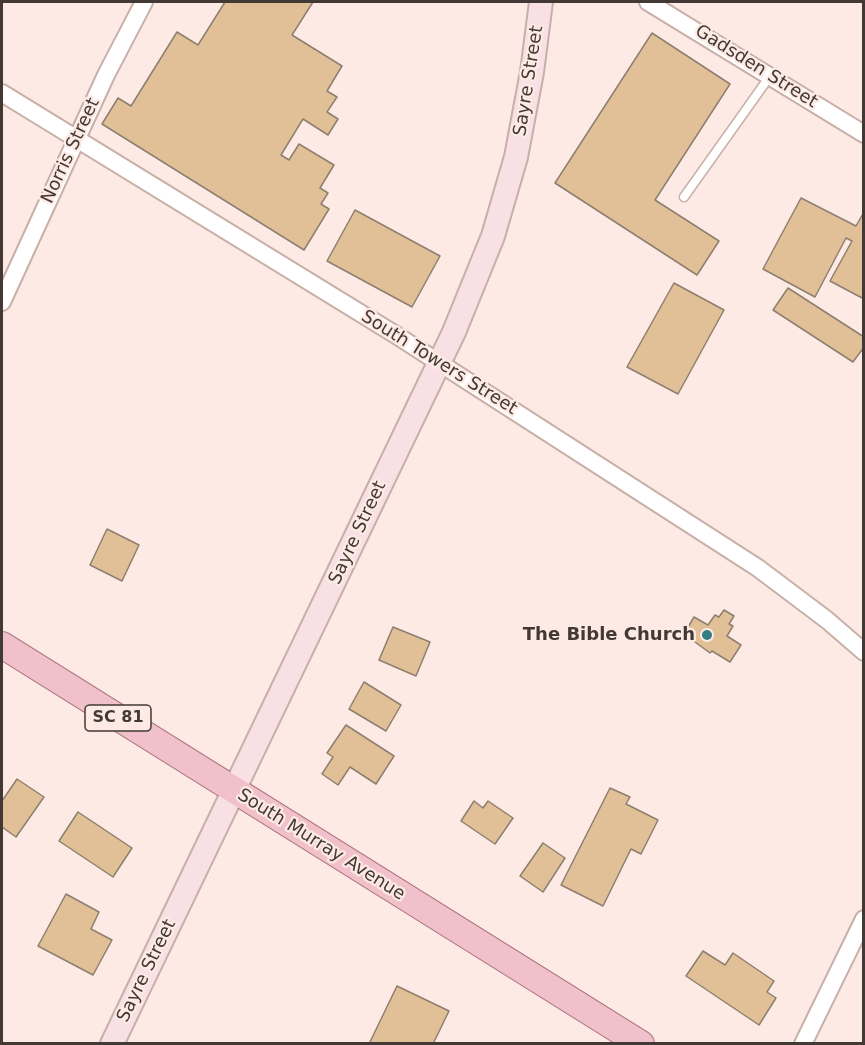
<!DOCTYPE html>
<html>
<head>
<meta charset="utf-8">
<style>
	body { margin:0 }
	#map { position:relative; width:865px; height:1045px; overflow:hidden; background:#feeae4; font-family:"DejaVu Sans",sans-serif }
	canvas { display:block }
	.frame { position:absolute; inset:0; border:3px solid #423935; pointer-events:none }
</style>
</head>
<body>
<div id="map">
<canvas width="865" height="1045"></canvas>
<div class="frame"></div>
</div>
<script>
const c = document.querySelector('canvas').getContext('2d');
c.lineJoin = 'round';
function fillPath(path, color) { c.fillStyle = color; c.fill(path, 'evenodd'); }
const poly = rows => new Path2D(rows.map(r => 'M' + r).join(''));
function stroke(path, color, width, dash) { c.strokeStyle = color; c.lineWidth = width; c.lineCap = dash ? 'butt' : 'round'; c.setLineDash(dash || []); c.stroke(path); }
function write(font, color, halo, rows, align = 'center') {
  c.font = font + ' "DejaVu Sans",sans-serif'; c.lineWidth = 4.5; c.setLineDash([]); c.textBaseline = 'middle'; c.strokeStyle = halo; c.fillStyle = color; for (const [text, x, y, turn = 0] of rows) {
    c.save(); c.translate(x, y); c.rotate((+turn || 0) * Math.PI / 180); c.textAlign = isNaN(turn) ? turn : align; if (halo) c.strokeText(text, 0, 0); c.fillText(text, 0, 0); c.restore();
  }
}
const building = poly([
	[225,2,313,2,292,35,342,66,327,91,337,97,327,112,338,119,328,135,303,119,281,155,289,160,299,144,334,165,320,188,328,193,321,204,329,209,304,250,102,124,118,98,131,106,177,32,198,45,225,2],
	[652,33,730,84,655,200,719,241,697,275,555,183,652,33],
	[801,198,856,226,864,212,864,299,830,281,852,241,846,238,815,297,763,269,801,198],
	[355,210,440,256,412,307,327,261,355,210],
	[674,283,724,310,678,394,627,367,674,283],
	[788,288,864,337,864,347,853,362,773,310,788,288],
	[107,529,139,545,122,581,90,565,107,529],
	[724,610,734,616,729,624,733,626,727,636,741,645,730,662,712,651,710,653,684,634,694,617,708,625,715,615,719,617,724,610],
	[393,627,430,642,416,676,379,660,393,627],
	[364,682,401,705,386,731,349,709,364,682],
	[346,725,394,756,376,784,350,767,338,785,322,774,333,757,327,753,346,725],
	[17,779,44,797,16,837,2,827,2,801,17,779],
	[610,788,630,797,626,804,658,820,641,854,631,849,603,906,561,885,610,788],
	[474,801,483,808,488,801,513,818,495,844,461,821,474,801],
	[78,812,132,848,113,877,59,841,78,812],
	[543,843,565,858,543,892,520,876,543,843],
	[66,894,99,912,91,929,112,940,93,975,38,946,66,894],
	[703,951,725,965,733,953,774,981,767,992,776,998,759,1025,686,976,703,951],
	[397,986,449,1011,433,1044,369,1044,397,986]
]);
fillPath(building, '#e1c098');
stroke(building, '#8d7f6f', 1.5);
const lane = poly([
	[684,197,770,76]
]);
const street = poly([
	[648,2,864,134],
	[2,93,396,335,758,568,827,620,864,652],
	[2,302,106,75,144,2],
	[803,1044,864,919]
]);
const secondary = poly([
	[112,1044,454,332,493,236,516,157,532,72,541,2]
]);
const primary = poly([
	[2,645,641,1044]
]);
stroke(lane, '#c8b0a8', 11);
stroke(street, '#c8b0a8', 20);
stroke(secondary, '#c8b0a8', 26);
stroke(primary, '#ae7780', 28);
stroke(lane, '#fff', 8);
stroke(street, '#fff', 16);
stroke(secondary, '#f8e0e5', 22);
stroke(primary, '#f1c1cb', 26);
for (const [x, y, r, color] of [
	[707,635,6,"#347d83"]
]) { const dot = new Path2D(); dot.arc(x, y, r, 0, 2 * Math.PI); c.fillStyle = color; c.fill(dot); stroke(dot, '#feeae4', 2); }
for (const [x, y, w] of [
	[118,718,66]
]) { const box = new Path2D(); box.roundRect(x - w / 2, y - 13, w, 26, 4.5); c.fillStyle = '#feeae4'; c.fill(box); stroke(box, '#423935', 1.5); }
write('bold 16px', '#423935', null, [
	["SC 81",118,718]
]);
write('18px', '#423935', '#feeae4', [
	["Gadsden Street",756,67,32],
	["Sayre Street",529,81,-81],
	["Norris Street",71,151,-65],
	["South Towers Street",439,363,32],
	["Sayre Street",358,533,-65],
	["South Murray Avenue",321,845,32],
	["Sayre Street",147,971,-64]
]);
write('bold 18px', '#423935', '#feeae4', [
	["The Bible Church",695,635]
], 'right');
</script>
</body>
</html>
